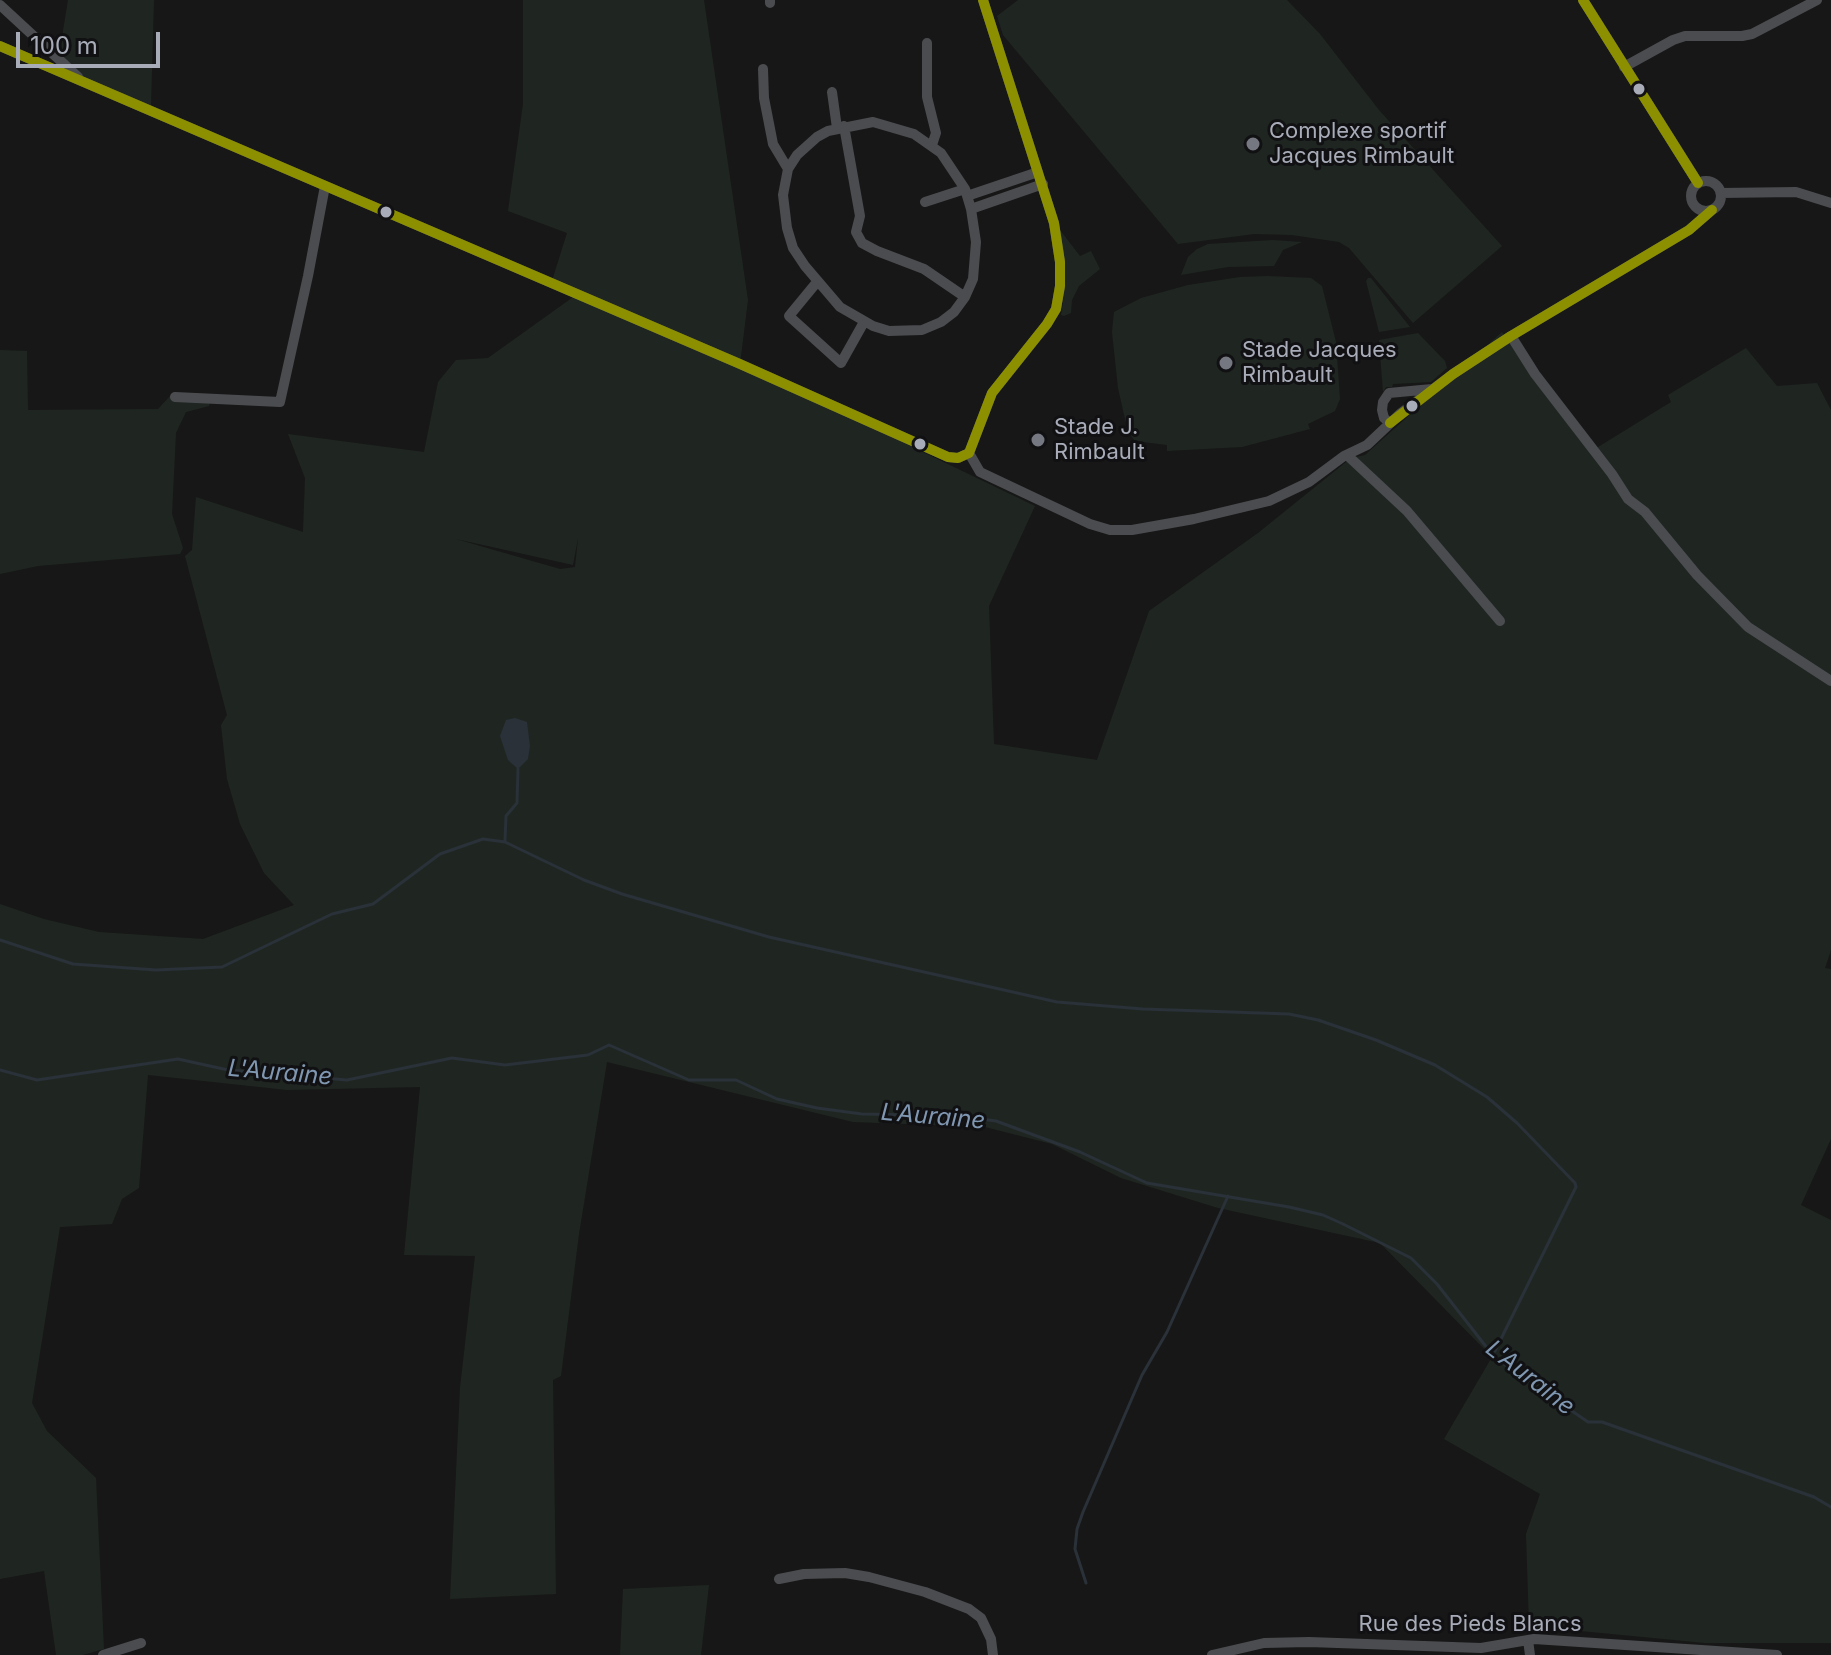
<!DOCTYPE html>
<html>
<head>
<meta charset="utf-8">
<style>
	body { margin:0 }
	#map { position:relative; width:1831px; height:1655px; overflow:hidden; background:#171717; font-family:Inter,sans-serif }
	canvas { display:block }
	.scale { position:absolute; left:16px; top:32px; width:144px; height:36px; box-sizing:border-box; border:4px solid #a8acb8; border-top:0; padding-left:10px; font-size:24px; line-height:28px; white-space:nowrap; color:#a8acb8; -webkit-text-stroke:6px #111113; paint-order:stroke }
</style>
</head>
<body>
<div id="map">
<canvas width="1831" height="1655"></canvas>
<div class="scale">100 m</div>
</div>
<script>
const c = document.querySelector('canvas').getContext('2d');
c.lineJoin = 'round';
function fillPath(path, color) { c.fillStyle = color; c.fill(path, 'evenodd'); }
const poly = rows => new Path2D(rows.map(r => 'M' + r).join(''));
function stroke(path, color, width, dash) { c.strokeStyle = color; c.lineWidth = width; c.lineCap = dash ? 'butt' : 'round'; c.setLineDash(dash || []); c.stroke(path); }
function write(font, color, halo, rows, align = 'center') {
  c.font = font + ' Inter,sans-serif'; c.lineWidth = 6; c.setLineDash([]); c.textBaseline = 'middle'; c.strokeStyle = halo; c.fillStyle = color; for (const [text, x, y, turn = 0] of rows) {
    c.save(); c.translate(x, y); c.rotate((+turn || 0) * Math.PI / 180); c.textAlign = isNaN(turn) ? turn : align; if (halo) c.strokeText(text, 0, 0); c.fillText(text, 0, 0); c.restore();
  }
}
fillPath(poly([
	[68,0,154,0,151,106,87,82,59,56],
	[523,0,704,0,748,300,740,364,1035,506,989,606,994,744,1097,760,1149,611,1258,533,1351,458,1365,455,1502,332,1590,452,1671,402,1668,395,1746,348,1777,386,1817,383,1831,410,1831,950,1825,968,1831,969,1831,1139,1801,1205,1831,1220,1831,1643,1705,1643,1529,1626,1526,1534,1540,1494,1444,1439,1492,1357,1380,1243,1218,1208,1121,1178,1052,1144,985,1127,853,1122,607,1062,579,1234,561,1376,553,1380,556,1594,450,1599,460,1388,475,1256,404,1255,420,1087,287,1090,148,1075,139,1188,122,1199,112,1224,60,1227,32,1403,47,1431,96,1478,104,1649,83,1655,56,1655,44,1571,0,1579,0,904,44,919,99,932,203,939,294,905,264,873,240,824,227,779,221,725,227,715,185,556,192,550,196,497,303,532,305,478,288,434,424,452,438,382,456,360,488,358,576,295,551,284,567,233,508,211,523,104],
	[578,538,575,567,560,569,456,539,573,565],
	[1018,0,1287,0,1320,34,1379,110,1502,246,1413,323,1349,248,1339,242,1292,235,1254,234,1178,244,1003,35,997,16],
	[1060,230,1080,256,1091,251,1100,269,1079,286,1072,300,1071,313,1064,316,1061,315,1064,295],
	[1273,240,1302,242,1283,250,1274,266,1228,267,1181,275,1188,257,1197,249,1208,244],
	[1268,276,1311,278,1322,286,1336,342,1340,399,1335,411,1308,424,1310,429,1242,447,1167,451,1167,445,1135,441,1128,432,1118,388,1112,332,1114,312,1141,298,1188,285,1240,277],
	[1368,278,1371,278,1410,327,1379,332,1366,281],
	[1418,333,1445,361,1447,368,1431,382,1393,384,1392,387,1386,387,1383,392,1379,340],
	[0,350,27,351,28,410,158,409,170,396,212,398,209,406,186,412,176,433,172,514,183,548,180,554,38,566,0,574],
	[709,1585,701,1655,620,1655,623,1589]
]), '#1f2621');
fillPath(poly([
	[515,718,527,722,530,746,528,759,518,769,508,760,500,736,506,720]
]), '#2a3139');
stroke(poly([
	[505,841,506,816,517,803,518,769],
	[0,940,73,964,156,970,222,967,332,914,373,904,440,854,483,839,505,842,584,880,622,894,769,937,1057,1002,1143,1009,1289,1014,1318,1020,1376,1040,1435,1065,1487,1097,1517,1123,1575,1183,1576,1187,1495,1351],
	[0,1070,37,1080,178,1059,228,1070,347,1080,452,1058,505,1065,588,1055,609,1045,689,1080,736,1080,777,1099,817,1108,862,1114,958,1116,996,1121,1080,1152,1147,1183,1289,1207,1323,1215,1343,1224,1411,1258,1437,1284,1495,1358,1588,1422,1602,1422,1814,1497,1831,1507],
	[1086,1583,1075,1549,1077,1529,1083,1512,1142,1375,1167,1332,1228,1196]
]), '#2a3139', 3);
stroke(poly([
	[770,0,770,3],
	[1583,0,1698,183],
	[0,5,78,77],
	[927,43,927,97,936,133,932,145],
	[0,46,740,364,948,457,958,458,969,453],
	[1624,67,1673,40,1685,36,1742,36,1752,34,1817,0],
	[763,69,764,98,773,144,788,169],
	[832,92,837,128],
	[873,122,914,134,941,153,965,189,971,209,976,242,973,279,965,297,954,312,941,322,922,330,889,331,873,326,840,307,805,266,793,248,787,228,783,195,788,169,797,155,817,137,828,131,873,122],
	[844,126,860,216,856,232,862,243,877,251,924,269,965,297],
	'1691 196a15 15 0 1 1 30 0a15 15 0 1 1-30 0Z',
	[1721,193,1796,192,1831,203],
	[967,196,1038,172],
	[925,202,965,189],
	[971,209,1043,184],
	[817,282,789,316,841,363,864,322],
	[1511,336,1535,374,1612,474,1628,499,1645,512,1697,575,1748,627,1831,681],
	[175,397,280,402,308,276,325,186],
	[1390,423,1384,418,1382,410,1383,402,1389,393,1432,389],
	[969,453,980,472,1090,524,1110,530,1132,530,1194,519,1269,501,1309,482,1344,456,1367,445,1401,413,1453,374,1511,336,1689,230,1712,210],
	[969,453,992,393,1047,324,1056,309,1060,286,1060,262,1054,223,983,0],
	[1347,455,1407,511,1500,621],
	[779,1579,804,1574,845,1573,869,1577,925,1592,969,1609,981,1618,991,1639,993,1655],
	[1528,1640,1530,1655],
	[103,1655,141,1643],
	[1212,1655,1264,1643,1309,1642,1481,1648,1534,1639,1777,1655]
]), '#4b4c50', 10);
stroke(poly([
	[1583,0,1698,183],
	[0,46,740,364,948,457,958,458,969,453],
	[1390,423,1453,374,1511,336,1689,230,1712,210],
	[969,453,992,393,1047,324,1056,309,1060,286,1060,262,1054,223,983,0]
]), '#8b8f00', 10);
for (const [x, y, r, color] of [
	[1639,89,7,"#a8acb8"],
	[1253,144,8,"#757880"],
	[386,212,7,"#a8acb8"],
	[1226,363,8,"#757880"],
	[1412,406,7,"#a8acb8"],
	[1038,440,8,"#757880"],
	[920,444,7,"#a8acb8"]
]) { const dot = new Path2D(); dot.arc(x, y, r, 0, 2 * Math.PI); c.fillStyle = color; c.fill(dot); stroke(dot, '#111113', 3); }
write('22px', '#a8acb8', '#111113', [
	["Complexe sportif",1269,131],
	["Jacques Rimbault",1269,156],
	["Stade Jacques",1242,350],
	["Rimbault",1242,375],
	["Stade J.",1054,427],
	["Rimbault",1054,452]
], 'left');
write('22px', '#a8acb8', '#111113', [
	["Rue des Pieds Blancs",1470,1624]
]);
write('italic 24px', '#8097b2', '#111113', [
	["L'Auraine",280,1073,5],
	["L'Auraine",933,1117,5],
	["L'Auraine",1530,1378,38]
]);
</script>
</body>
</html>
